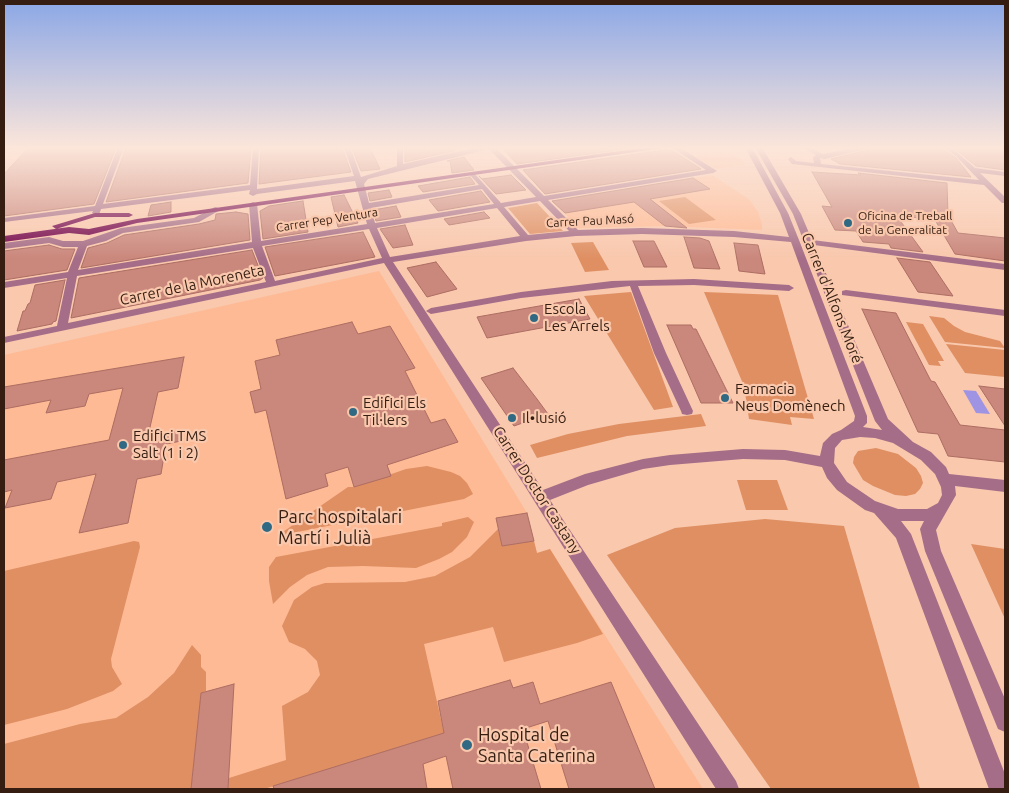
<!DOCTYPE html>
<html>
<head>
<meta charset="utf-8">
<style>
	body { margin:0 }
	#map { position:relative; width:1009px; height:793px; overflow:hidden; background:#f9c8ad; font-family:Ubuntu,sans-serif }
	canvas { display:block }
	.frame { position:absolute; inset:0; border:5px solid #351e11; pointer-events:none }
</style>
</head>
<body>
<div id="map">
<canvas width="1009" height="793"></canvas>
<div class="frame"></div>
</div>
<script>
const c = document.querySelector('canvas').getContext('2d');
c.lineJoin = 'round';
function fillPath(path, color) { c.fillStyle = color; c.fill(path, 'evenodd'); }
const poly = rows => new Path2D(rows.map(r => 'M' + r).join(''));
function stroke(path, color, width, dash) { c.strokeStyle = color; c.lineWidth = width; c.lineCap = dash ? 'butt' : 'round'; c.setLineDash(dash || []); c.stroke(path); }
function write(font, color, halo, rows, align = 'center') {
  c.font = font + ' Ubuntu,sans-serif'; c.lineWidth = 4.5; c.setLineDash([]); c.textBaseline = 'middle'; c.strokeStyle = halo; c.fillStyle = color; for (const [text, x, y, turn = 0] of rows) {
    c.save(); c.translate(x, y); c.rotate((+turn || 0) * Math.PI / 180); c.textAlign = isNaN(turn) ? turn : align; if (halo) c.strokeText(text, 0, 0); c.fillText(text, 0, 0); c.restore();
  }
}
fillPath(poly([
	[728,151,744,162,744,165,716,169,694,156],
	[712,175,749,199,758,212,762,224,762,230,665,226,579,228,554,202,559,201,557,200],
	[379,271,527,513,537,553,550,549,703,789,4,789,4,355]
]), '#feba94');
fillPath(poly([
	[685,197,716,220,689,224,659,201],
	[537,203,563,231,530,234,508,208],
	[593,242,609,270,585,272,571,243],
	[631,292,673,407,654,410,584,296],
	[704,292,778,295,814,419,790,417,792,425,749,419,744,386],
	[929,316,944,318,954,326,965,332,1000,341,1005,348,945,342],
	[906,322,923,324,944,361,938,361,941,366,929,365],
	[946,344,1005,350,1005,377,965,373],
	[701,414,706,426,627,436,537,458,530,445,568,434,619,424],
	[876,448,898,454,916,468,921,476,923,483,920,489,915,494,906,496,895,495,873,486,863,480,853,463,854,457,858,451],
	[427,466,451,472,460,476,467,483,473,494,464,499,277,536,348,487,354,487,406,469],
	[737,480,777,480,788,510,746,510],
	[468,517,474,522,467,537,452,552,439,559,416,568,363,566,328,567,307,575,290,587,273,604,269,581,269,567,276,557,442,526,442,523],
	[765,519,844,526,920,789,771,789,607,555,675,528],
	[498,529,502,546,534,541,537,553,550,549,603,634,577,643,504,662,493,627,424,644,444,733,264,789,228,789,229,778,286,760,282,706,308,692,320,675,317,661,305,649,289,642,282,626,294,600,312,587,325,583,405,582,435,576,470,557],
	[134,541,139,542,140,547,111,659,112,667,122,684,113,691,67,709,4,725,4,571],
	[971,544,1005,549,1005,619],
	[192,645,201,655,201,667,206,672,206,691,201,693,191,789,4,789,4,744,80,724,116,718,148,697,174,673]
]), '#df8f62');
fillPath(poly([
	[963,390,976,391,990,414,976,413]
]), '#9f93e3');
const building = poly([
	[28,148,116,148,94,204,4,216,4,174,28,148],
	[126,148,251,148,248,183,106,202,126,148],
	[261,148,342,148,351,172,259,184,261,148],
	[352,148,370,148,380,169,361,171,352,148],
	[405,148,426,148,426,151,439,148,455,148,457,150,405,162,405,148],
	[502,148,632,148,517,164,502,148],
	[876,148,941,148,956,158,971,177,840,164,831,159,876,148],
	[954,148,1005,148,1005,170,976,166,954,148],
	[665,150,673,151,701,169,545,194,523,170,665,150],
	[464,157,474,170,452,173,450,161,447,161,464,157],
	[812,172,861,175,858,173,947,183,948,215,958,233,1005,238,1005,261,955,254,935,220,896,215,923,252,891,248,889,244,863,242,856,231,835,230,822,206,832,207,812,172],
	[511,175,526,190,496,194,479,176,482,179,511,175],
	[470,177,475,184,423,192,418,186,470,177],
	[693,178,710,189,650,199,687,228,665,226,634,202,565,213,552,201,693,178],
	[389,190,392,197,370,201,368,193,389,190],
	[481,191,490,202,438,211,429,200,481,191],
	[344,195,358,223,338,227,331,197,344,195],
	[303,201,308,232,263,239,260,211,269,206,303,201],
	[171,202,171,212,148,216,151,205,171,202],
	[396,206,401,217,376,221,373,210,396,206],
	[236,212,248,214,250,240,81,268,88,248,107,243,124,235,199,224,215,220,216,214,236,212],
	[484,212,490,218,449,225,444,219,484,212],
	[405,225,413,245,393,248,380,229,405,225],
	[363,232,375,257,275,276,265,247,363,232],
	[684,237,700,238,709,241,720,269,694,268,684,237],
	[633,241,654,241,667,267,644,267,633,241],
	[734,243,758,245,765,274,739,271,734,243],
	[49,245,62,249,75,249,67,270,4,280,4,251,49,245],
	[252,250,263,278,260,280,71,318,79,278,252,250],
	[897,258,930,262,953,296,918,292,897,258],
	[436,262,457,289,427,297,407,268,436,262],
	[65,280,56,321,53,322,52,324,17,331,23,311,25,311,28,304,30,303,35,285,65,280],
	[579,299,590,319,487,338,477,317,579,299],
	[862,309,896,313,931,381,935,382,960,425,1005,430,1005,462,948,456,938,434,918,432,862,309],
	[352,322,358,334,390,326,415,368,405,371,431,423,445,419,458,442,387,465,391,476,354,487,348,467,325,474,328,486,286,499,266,410,255,413,250,392,261,389,255,361,280,355,276,340,352,322],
	[667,325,691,325,693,329,696,329,733,403,701,403,667,325],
	[184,357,178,388,158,392,148,436,183,430,181,441,166,444,161,474,137,479,128,523,79,533,96,474,57,482,51,499,5,508,12,490,4,492,4,460,109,440,123,388,89,394,85,406,46,413,51,400,4,409,4,387,184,357],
	[513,368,537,399,548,414,514,426,481,378,513,368],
	[979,386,1005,389,1005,426,979,386],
	[527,513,534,541,502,546,496,518,527,513],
	[510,680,513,688,533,682,540,704,611,682,655,789,569,789,548,721,523,729,541,789,453,789,446,756,423,764,427,789,274,789,273,786,444,733,438,701,510,680],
	[234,684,228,789,191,789,201,693,234,684]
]);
fillPath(building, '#ca877c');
stroke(building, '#ad6d62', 1);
fillPath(poly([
	[4,147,20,147,4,151,4,147],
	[118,147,124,147,103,204,250,185,253,147,259,147,257,189,354,176,344,147,350,147,361,177,397,166,397,147,403,147,403,164,478,147,495,147,544,196,706,170,671,147,679,147,717,171,713,173,548,200,578,230,642,228,734,231,789,237,780,213,745,147,752,147,788,213,799,240,867,416,867,423,863,427,882,430,875,421,793,214,755,147,762,147,801,214,812,240,1005,264,1005,270,814,245,888,419,913,442,931,452,946,467,949,474,1005,480,1005,492,955,486,956,495,936,530,941,551,1005,699,1005,732,998,729,925,551,920,529,924,521,901,521,911,534,1005,774,1005,789,989,789,896,538,874,513,865,510,837,490,827,478,822,467,785,460,743,459,670,465,643,469,588,485,550,500,736,781,739,789,716,789,384,263,4,343,4,337,57,326,67,278,4,288,4,282,68,272,78,247,63,247,49,243,4,249,4,243,49,237,63,241,83,241,121,228,194,218,215,207,222,209,199,222,123,233,106,241,87,246,78,270,252,242,249,204,253,202,257,204,261,241,367,224,355,181,257,194,253,196,249,194,250,190,101,209,99,215,96,215,92,213,93,211,4,222,4,218,95,206,118,147],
	[489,149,536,197,501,203,473,172,469,174,479,185,369,203,364,184,368,179,489,149],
	[482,189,494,204,375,223,371,208,482,189],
	[540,201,569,231,528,235,504,207,540,201],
	[497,208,520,236,390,257,377,228,497,208],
	[369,229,382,258,275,281,262,246,369,229],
	[642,234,734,237,791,242,855,416,854,421,841,430,832,434,823,443,820,456,785,450,743,449,670,455,643,459,585,474,543,490,393,262,526,241,576,236,642,234],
	[253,248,266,282,68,323,77,276,253,248],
	[860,437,875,438,893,443,921,460,935,474,941,487,942,495,938,503,927,509,898,509,875,501,847,482,834,463,835,448,842,440,860,437],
	[802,147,811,147,823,154,857,147,874,147,825,159,820,158,821,164,979,180,957,157,943,147,951,147,975,168,1005,172,1005,176,980,173,1005,197,1005,203,1002,203,984,185,792,164,788,159,791,157,796,161,814,163,813,157,816,155,802,147],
	[694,279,789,285,794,288,789,291,694,285,638,286,666,353,693,411,692,414,687,415,682,414,681,411,654,353,630,286,521,298,431,314,426,311,431,308,521,292,612,281,694,279],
	[846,290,1005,310,1005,316,842,295,842,291,846,290]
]), '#a56d87');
fillPath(poly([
	[649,147,670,147,137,223,89,235,69,233,4,242,4,236,69,227,89,229,137,219,649,147],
	[95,213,129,213,133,215,129,217,95,217,56,229,52,226,95,213]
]), '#710349');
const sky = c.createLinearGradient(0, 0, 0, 259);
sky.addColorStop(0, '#8ba7e6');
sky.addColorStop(0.57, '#fce6da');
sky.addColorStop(1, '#fce6da00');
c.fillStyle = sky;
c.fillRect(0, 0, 1009, 259);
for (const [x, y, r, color] of [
	[848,223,5,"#306983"],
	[534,318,5,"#306983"],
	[725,398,5,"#306983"],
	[353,412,5,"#306983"],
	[512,418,5,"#306983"],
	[123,445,5,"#306983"],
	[267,527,6,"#306983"],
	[467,745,6,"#306983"]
]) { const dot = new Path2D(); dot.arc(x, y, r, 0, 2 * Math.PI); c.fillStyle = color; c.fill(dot); stroke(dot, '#f9c8ad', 2); }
write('12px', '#351e11', '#f9c8ad', [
	["Oficina de Treball",858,216],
	["de la Generalitat",858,230]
], 'left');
write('12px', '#351e11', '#f9c8ad', [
	["Carrer Pep Ventura",327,220,-9],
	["Carrer Pau Masó",590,221,-3]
]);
write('15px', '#351e11', '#f9c8ad', [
	["Carrer de la Moreneta",192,285,-12],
	["Carrer d'Alfons Moré",832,298,68],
	["Carrer Doctor Castany",537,490,57]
]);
write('15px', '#351e11', '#f9c8ad', [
	["Escola",544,309],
	["Les Arrels",544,326],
	["Farmacia",735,389],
	["Neus Domènech",735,406],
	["Edifici Els",363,403],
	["Til·lers",363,420],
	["Il•lusió",522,418],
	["Edifici TMS",133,436],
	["Salt (1 i 2)",133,453]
], 'left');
write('18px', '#351e11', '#f9c8ad', [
	["Parc hospitalari",278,517],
	["Martí i Julià",278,538],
	["Hospital de",478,735],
	["Santa Caterina",478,756]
], 'left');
</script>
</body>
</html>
